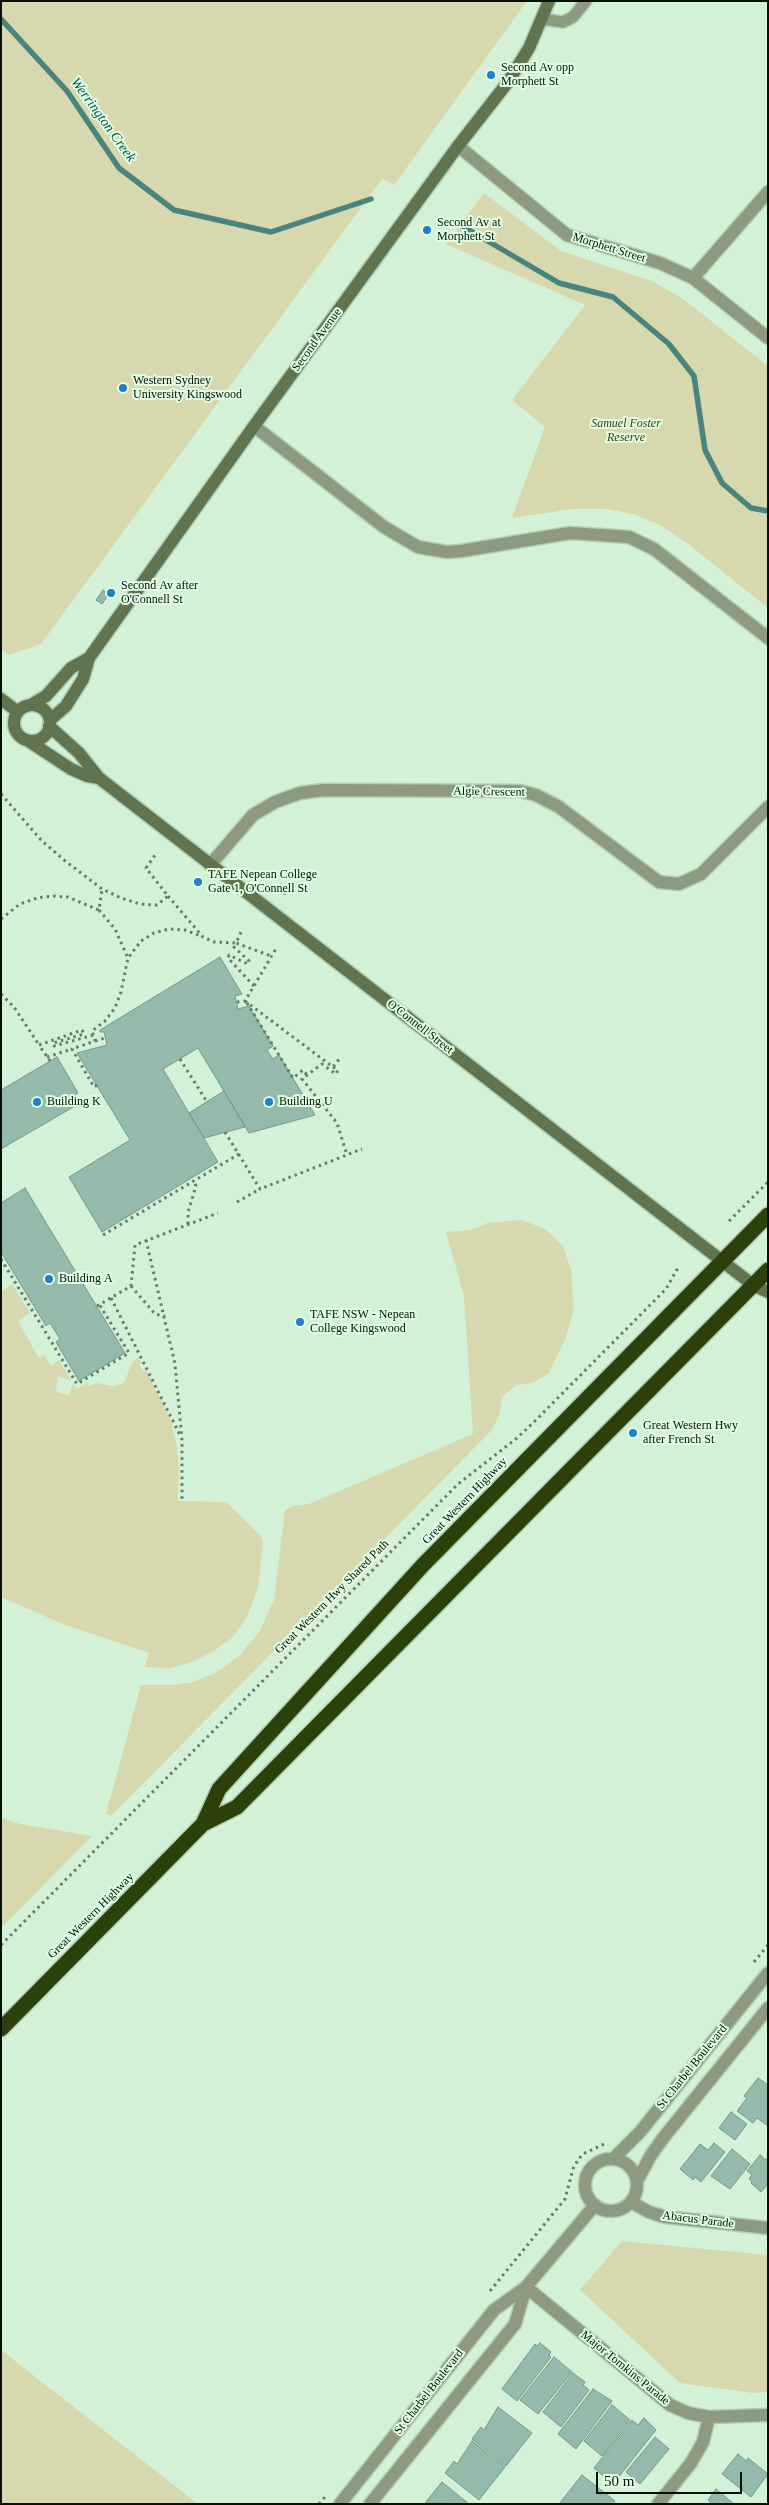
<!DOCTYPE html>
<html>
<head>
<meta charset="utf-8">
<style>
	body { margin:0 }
	#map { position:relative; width:769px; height:2505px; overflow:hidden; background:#d3f1d6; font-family:Georgia,serif }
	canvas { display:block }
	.frame { position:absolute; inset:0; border:2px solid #050f07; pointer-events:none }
	.scale { position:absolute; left:596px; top:2472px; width:146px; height:22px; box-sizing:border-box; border:2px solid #050f07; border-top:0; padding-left:6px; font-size:15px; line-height:18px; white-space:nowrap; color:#050f07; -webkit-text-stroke:4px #e0ffe4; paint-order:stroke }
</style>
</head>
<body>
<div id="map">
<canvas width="769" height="2505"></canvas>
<div class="frame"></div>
<div class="scale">50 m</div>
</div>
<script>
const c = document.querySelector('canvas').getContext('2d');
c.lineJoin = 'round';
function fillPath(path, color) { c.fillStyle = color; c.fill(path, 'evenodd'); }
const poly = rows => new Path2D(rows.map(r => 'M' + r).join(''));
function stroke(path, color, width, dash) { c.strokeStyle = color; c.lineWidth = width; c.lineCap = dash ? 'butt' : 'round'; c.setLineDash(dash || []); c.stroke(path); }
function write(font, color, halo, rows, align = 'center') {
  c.font = font + ' Georgia,serif'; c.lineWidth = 4; c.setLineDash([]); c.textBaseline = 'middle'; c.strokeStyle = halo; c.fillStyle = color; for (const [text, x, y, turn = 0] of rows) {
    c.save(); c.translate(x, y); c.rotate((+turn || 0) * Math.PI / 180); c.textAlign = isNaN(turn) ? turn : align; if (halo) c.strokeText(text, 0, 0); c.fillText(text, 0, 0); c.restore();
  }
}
fillPath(poly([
	[1,1,527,1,394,185,382,179,41,644,9,655,1,649],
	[484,193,561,251,652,281,683,299,768,366,768,608,687,543,660,525,633,514,607,509,573,509,512,518,545,427,512,400,585,305,446,244],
	[522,1220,545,1229,563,1246,571,1270,574,1308,565,1340,549,1373,533,1383,516,1385,502,1397,499,1416,491,1431,112,1815,106,1814,141,1685,174,1685,193,1682,217,1672,239,1656,260,1631,274,1600,285,1510,292,1506,309,1504,473,1434,464,1296,446,1232,471,1230,487,1223],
	[12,1284,30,1313,18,1321,39,1358,44,1355,51,1366,59,1360,71,1380,59,1377,55,1391,69,1395,73,1383,77,1389,87,1383,89,1386,96,1383,114,1386,121,1384,125,1381,130,1367,138,1357,142,1363,140,1365,143,1371,146,1370,171,1421,177,1447,179,1468,178,1501,226,1502,261,1536,263,1544,258,1588,247,1617,232,1638,212,1652,192,1662,170,1668,145,1667,149,1653,65,1625,1,1597,1,1293],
	[1,1818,20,1824,92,1836,1,1928],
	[622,2241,768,2255,768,2392,753,2393,680,2383,580,2290],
	[1,2350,198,2504,1,2504]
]), '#d7d8ad');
stroke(poly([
	[1,19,67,91,119,168,174,210,271,232,371,199],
	[464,227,559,283,613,297,669,344,694,376,705,450,722,483,751,508,768,511]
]), '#48857e', 5.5);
const building = poly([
	[103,590,109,594,102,604,96,600,103,590],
	[281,884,289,890,285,895,277,889,281,884],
	[220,957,242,994,235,996,238,1009,249,1006,273,1046,267,1050,273,1059,279,1055,315,1115,249,1133,198,1048,163,1069,218,1162,102,1232,69,1177,130,1140,77,1053,107,1045,104,1032,100,1032,100,1030,220,957],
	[57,1057,78,1093,70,1098,75,1106,1,1149,1,1090,57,1057],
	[224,1091,245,1127,204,1138,189,1113,224,1091],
	[25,1188,125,1353,79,1381,56,1342,60,1339,50,1323,46,1326,1,1252,1,1203,25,1188],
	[758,2078,768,2085,768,2126,757,2118,753,2123,737,2111,747,2098,744,2096,758,2078],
	[731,2112,747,2124,735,2140,719,2128,731,2112],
	[714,2143,725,2152,701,2182,695,2177,693,2180,680,2169,700,2144,708,2150,714,2143],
	[732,2149,750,2164,730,2189,711,2176,732,2149],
	[760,2155,766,2160,768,2157,768,2184,761,2192,751,2183,752,2181,749,2179,752,2175,747,2171,760,2155],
	[540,2343,551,2352,549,2355,551,2357,517,2401,502,2389,535,2344,537,2346,540,2343],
	[554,2357,572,2372,538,2414,520,2400,554,2357],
	[573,2373,585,2382,583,2385,589,2390,561,2427,543,2412,573,2373],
	[593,2389,612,2401,576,2449,558,2434,593,2389],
	[612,2405,630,2420,602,2456,584,2441,612,2405],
	[498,2407,532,2433,506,2466,472,2439,481,2427,484,2430,498,2407],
	[644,2418,656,2430,613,2484,594,2468,632,2420,638,2425,644,2418],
	[655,2437,669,2449,640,2484,626,2472,655,2437],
	[472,2441,505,2467,479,2500,445,2473,454,2461,457,2464,472,2441],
	[738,2454,746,2461,748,2458,768,2474,751,2497,722,2474,738,2454],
	[582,2475,615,2501,613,2504,559,2504,582,2475],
	[442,2482,469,2504,425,2503,442,2482],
	[716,2489,734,2504,709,2504,710,2502,708,2500,716,2489]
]);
fillPath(building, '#93baaa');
stroke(building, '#73998a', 1);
const lane = poly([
	[542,19,563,22,573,17,586,1]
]);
const street = poly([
	[458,146,567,235,660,263,693,278,768,338],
	[693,278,768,192],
	[254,426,384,527,418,547,447,552,461,551,570,533,629,537,654,549,768,638],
	[210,865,253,815,275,802,300,793,324,790,520,791,536,795,559,807,659,882,679,884,701,874,768,807],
	[613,2159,640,2132,768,1973],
	'585 2185a26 26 0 1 1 52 0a26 26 0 1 1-52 0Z',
	[637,2181,651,2155,664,2137,768,2008],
	[631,2202,649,2212,665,2217,768,2228],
	[526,2287,670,2405,688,2413,709,2417,768,2415],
	[340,2504,494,2310,526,2287,595,2205],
	[370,2504,515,2324,526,2287],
	[658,2504,691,2463,703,2442,709,2417]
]);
const secondary = poly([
	[1,699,18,712],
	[31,705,46,696,71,668,89,658],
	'14 723a18 18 0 1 1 36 0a18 18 0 1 1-36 0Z',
	[50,720,66,706,83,679,89,658,254,426,458,146,508,82,529,48,549,1],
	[49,726,79,753,99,778,722,1261,753,1285,768,1292],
	[27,740,71,769,87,776,99,778]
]);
const highway = poly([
	[203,1824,219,1789,423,1565,768,1215],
	[1,2029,203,1824,237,1807,768,1270]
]);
stroke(lane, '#b2cdb5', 14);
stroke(street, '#b2cdb5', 15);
stroke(secondary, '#b2cdb5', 15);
stroke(highway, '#b2cdb5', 18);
stroke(poly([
	[1,794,42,841,64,860,102,889,121,898,140,904,157,905,168,896,146,868,155,855],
	[168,896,203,937,214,942,236,943,241,932],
	[99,910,115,929,128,958],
	[1,919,20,904,37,898,52,896,68,897,99,910,102,889],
	[254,986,228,958,229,955,248,964,249,961,234,947,236,943,271,956],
	[1,994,14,1007,39,1045],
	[245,1001,333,1067,340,1058],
	[237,1002,245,1001,277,947],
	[247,1003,293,1078,303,1070,307,1075],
	[95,1041,105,1038],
	[47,1057,72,1049],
	[180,1059,207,1102],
	[50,1061,39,1045,82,1030,84,1034,53,1043,54,1046,94,1035],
	[333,1067,338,1070,336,1074,322,1064,302,1079,337,1123,347,1155],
	[97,1085,94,1087,72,1049,95,1041,92,1031,105,1021,115,1008,121,992,128,958,141,941,154,933,169,929,185,930,203,937],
	[225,1132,260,1189,362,1149],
	[237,1202,260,1189],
	[729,1221,768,1182],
	[188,1224,188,1212,196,1186,194,1181],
	[103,1235,239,1154],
	[146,1240,175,1364,182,1440,182,1501],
	[1,1259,77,1384,129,1353,99,1304],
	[131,1286,155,1314,165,1316],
	[111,1298,181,1437],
	[97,1306,131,1286,135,1245,218,1213],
	[1,1945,458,1484,517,1438,535,1421,666,1289,679,1266],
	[754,1962,768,1945],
	[490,2291,565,2199,573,2169,578,2160,583,2154,604,2144],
	[319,2504,325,2497]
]), '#677b6a', 3, [2.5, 4]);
stroke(lane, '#8d9981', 11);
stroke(street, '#8d9981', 12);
stroke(secondary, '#627350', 12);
stroke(highway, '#2c4009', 15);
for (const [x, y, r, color] of [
	[491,75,5,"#207eca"],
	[427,230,5,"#207eca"],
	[123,388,5,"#207eca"],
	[111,593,5,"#207eca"],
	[198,882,5,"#207eca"],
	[37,1102,5,"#207eca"],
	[269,1102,5,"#207eca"],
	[49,1279,5,"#207eca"],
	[300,1322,5,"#207eca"],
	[633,1433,5,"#207eca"]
]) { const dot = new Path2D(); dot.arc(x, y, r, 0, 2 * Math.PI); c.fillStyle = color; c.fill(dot); stroke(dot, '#e0ffe4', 2); }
write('12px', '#050f07', '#e0ffe4', [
	["Second Av opp",501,68],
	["Morphett St",501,82],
	["Second Av at",437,223],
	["Morphett St",437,237],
	["Western Sydney",133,381],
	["University Kingswood",133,395],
	["Second Av after",121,586],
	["O'Connell St",121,600],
	["TAFE Nepean College",208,875],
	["Gate 1, O'Connell St",208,889],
	["Building K",47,1102],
	["Building U",279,1102],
	["Building A",59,1279],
	["TAFE NSW - Nepean",310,1315],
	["College Kingswood",310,1329],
	["Great Western Hwy",643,1426],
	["after French St",643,1440]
], 'left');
write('12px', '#050f07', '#e0ffe4', [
	["Morphett Street",609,248,17],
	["Second Avenue",317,340,-54],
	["Algie Crescent",489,792,1],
	["O'Connell Street",420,1027,38],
	["Great Western Highway",465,1501,-46],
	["Great Western Hwy Shared Path",332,1597,-45],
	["Great Western Highway",91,1916,-45],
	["St Charbel Boulevard",692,2067,-51],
	["Abacus Parade",698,2220,7],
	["Major Tomkins Parade",625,2368,39],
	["St Charbel Boulevard",429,2392,-52]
]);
write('italic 12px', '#3c3a08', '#e0ffe4', [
	["Samuel Foster",626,424],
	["Reserve",626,438]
]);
write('italic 14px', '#075450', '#e0ffe4', [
	["Werrington Creek",103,120,54]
]);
</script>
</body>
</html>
